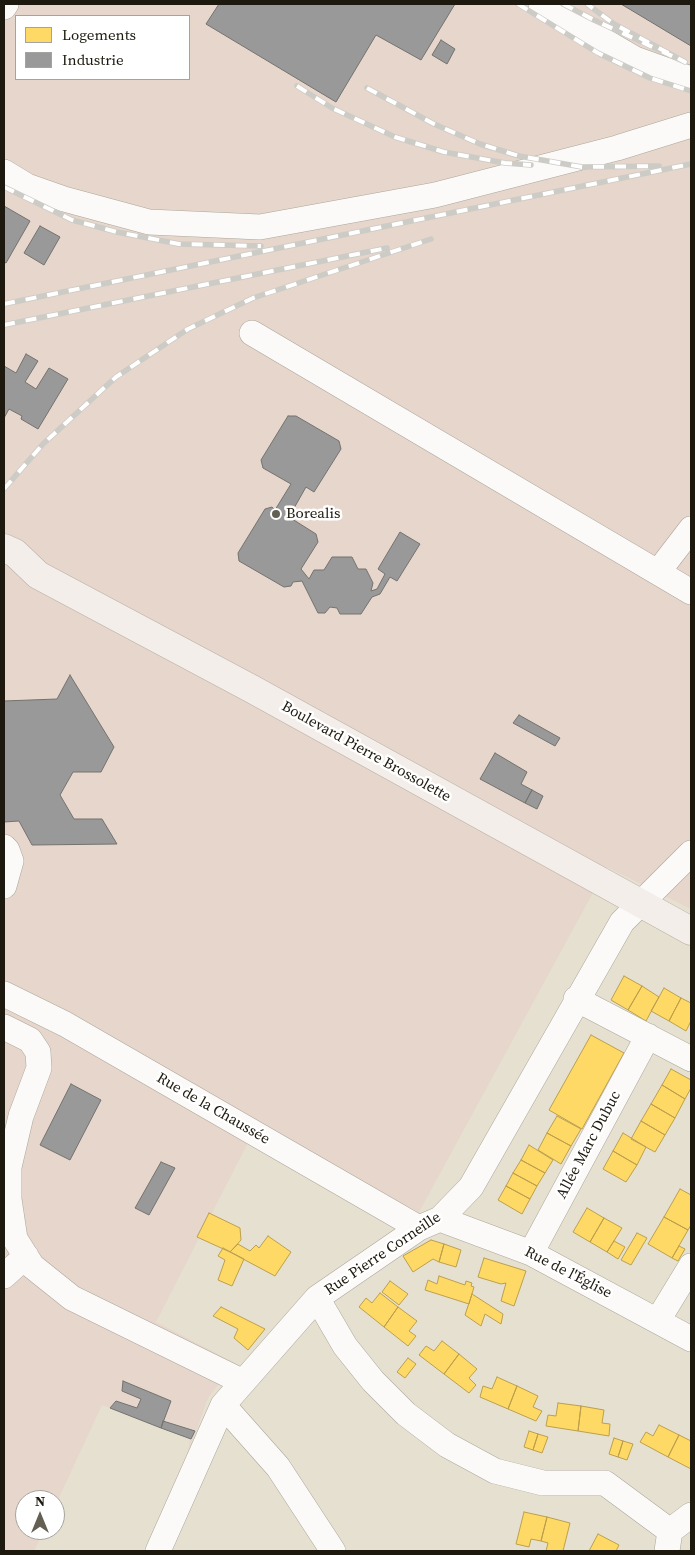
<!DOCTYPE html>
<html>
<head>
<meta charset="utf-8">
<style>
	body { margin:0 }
	#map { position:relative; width:695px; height:1555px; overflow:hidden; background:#e6e0d0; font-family:"Source Serif 4",serif }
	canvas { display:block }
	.frame { position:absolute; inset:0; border:5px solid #1d190e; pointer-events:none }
	.legend { position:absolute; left:15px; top:15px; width:175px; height:65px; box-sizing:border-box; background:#fff; border:1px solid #a5a39f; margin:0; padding:6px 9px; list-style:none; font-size:15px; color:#1d190e }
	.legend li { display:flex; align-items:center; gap:10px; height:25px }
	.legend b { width:25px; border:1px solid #a5a39f }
	.north { position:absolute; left:15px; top:1490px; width:50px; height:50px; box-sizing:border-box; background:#fff; border:1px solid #a5a39f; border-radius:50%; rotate:0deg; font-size:14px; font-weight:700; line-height:20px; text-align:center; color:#1d190e }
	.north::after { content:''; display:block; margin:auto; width:18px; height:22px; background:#635f52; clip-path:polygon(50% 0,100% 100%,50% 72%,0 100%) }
</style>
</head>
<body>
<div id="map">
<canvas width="695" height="1555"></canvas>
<div class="frame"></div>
<ul class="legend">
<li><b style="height:14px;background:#ffd966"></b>Logements</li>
<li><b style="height:14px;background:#999"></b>Industrie</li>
</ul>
<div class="north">N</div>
</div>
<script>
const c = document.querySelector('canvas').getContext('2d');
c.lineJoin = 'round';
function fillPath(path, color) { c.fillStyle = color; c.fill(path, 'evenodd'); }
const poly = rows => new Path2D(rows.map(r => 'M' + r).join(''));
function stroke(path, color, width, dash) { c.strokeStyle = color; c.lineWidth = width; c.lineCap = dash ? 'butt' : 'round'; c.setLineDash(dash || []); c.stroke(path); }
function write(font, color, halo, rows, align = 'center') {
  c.font = font + ' "Source Serif 4",serif'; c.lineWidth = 5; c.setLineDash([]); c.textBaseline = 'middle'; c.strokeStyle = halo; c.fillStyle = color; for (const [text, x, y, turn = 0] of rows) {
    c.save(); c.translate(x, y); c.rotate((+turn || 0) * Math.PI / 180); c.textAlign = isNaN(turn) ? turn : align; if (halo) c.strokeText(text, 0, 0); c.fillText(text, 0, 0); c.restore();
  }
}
fillPath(poly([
	[4,4,691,4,691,909,607,867,419,1212,257,1125,156,1322,235,1363,208,1398,188,1453,190,1439,102,1405,55,1506,55,1500,25,1500,25,1530,44,1530,34,1551,4,1551],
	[16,16,189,16,189,79,16,79]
]), '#e6d6cb');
const homes = poly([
	[624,976,642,986,628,1010,611,1000,624,976],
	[642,986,659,997,646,1021,628,1010,642,986],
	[664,988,681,998,669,1021,651,1011,664,988],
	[681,998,691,1003,691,1021,686,1031,669,1021,681,998],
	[591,1035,624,1053,582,1129,549,1110,591,1035],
	[671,1069,691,1080,691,1088,685,1099,662,1085,671,1069],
	[662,1085,685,1099,675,1118,651,1104,662,1085],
	[651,1104,675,1118,665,1135,641,1121,651,1104],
	[557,1116,581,1129,571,1146,547,1133,557,1116],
	[641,1121,665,1135,655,1152,631,1139,641,1121],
	[547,1133,571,1146,561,1164,538,1150,547,1133],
	[623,1133,646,1147,637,1165,613,1151,623,1133],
	[529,1145,553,1160,545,1173,521,1160,529,1145],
	[613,1151,637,1165,626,1182,603,1169,613,1151],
	[521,1160,545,1173,537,1186,513,1173,521,1160],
	[513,1173,537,1186,530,1199,506,1186,513,1173],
	[506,1186,530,1199,522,1214,498,1200,506,1186],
	[680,1189,691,1195,691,1225,688,1230,664,1217,680,1189],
	[587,1208,604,1218,590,1242,573,1232,587,1208],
	[209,1213,240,1228,241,1240,230,1252,197,1237,209,1213],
	[664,1217,688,1230,672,1258,648,1244,664,1217],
	[604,1218,622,1228,607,1252,590,1242,604,1218],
	[637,1233,647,1238,631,1265,621,1260,637,1233],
	[268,1236,291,1252,275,1276,230,1252,238,1244,250,1251,256,1245,259,1248,268,1236],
	[431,1240,444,1244,439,1262,433,1259,413,1272,403,1256,431,1240],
	[614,1241,625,1247,618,1259,607,1252,614,1241],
	[444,1244,461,1250,456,1267,439,1262,444,1244],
	[679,1246,685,1249,678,1261,672,1258,679,1246],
	[223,1248,244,1259,232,1286,218,1280,225,1260,218,1256,223,1248],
	[484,1258,526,1271,514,1306,501,1301,506,1283,501,1284,478,1277,484,1258],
	[439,1276,465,1285,466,1281,472,1283,471,1286,474,1287,469,1304,425,1290,428,1280,437,1284,439,1276],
	[390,1281,408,1294,399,1305,382,1292,390,1281],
	[380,1293,398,1307,384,1327,359,1307,366,1298,372,1303,380,1293],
	[472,1294,503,1314,501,1324,485,1314,481,1326,465,1315,472,1294],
	[221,1307,265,1329,248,1350,234,1338,238,1329,213,1316,221,1307],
	[398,1307,417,1321,409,1331,416,1336,408,1346,384,1327,398,1307],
	[442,1341,459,1354,444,1374,419,1355,426,1346,434,1351,442,1341],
	[459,1354,477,1369,469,1378,476,1385,469,1393,444,1374,459,1354],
	[408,1358,416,1364,405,1378,397,1372,408,1358],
	[497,1377,517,1386,508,1409,480,1397,483,1386,492,1389,497,1377],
	[517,1386,538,1396,533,1407,542,1411,536,1421,508,1409,517,1386],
	[558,1403,581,1406,578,1431,546,1426,548,1415,556,1416,558,1403],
	[581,1406,604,1410,602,1423,610,1424,609,1436,578,1431,581,1406],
	[659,1425,679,1435,668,1457,640,1442,646,1432,653,1436,659,1425],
	[529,1431,538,1434,533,1450,524,1447,529,1431],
	[538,1434,548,1437,542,1453,533,1450,538,1434],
	[679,1435,691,1441,691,1469,668,1457,679,1435],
	[614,1438,623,1441,618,1457,609,1454,614,1438],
	[623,1441,633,1444,627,1460,618,1457,623,1441],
	[524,1512,547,1517,541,1541,531,1539,529,1547,516,1544,524,1512],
	[547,1517,570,1523,563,1551,546,1551,548,1543,541,1541,547,1517],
	[598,1534,619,1545,616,1551,589,1551,598,1534]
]);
fillPath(homes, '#ffd966');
stroke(homes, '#bb9f4c', 1);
const industry = poly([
	[219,4,455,4,421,60,376,35,336,102,206,24,219,4],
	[621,4,691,4,691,46,621,4],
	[441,40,455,49,447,64,432,55,441,40],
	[4,206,30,221,6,263,4,262,4,206],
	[40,226,60,237,44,265,24,253,40,226],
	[26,354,38,361,25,382,36,389,49,368,68,379,38,429,21,419,22,416,9,409,4,418,4,366,16,373,26,354],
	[288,416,296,416,339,441,341,449,314,492,306,487,289,517,316,534,318,542,301,569,309,579,314,570,324,570,332,557,352,557,358,569,366,569,373,583,371,591,377,589,385,574,378,569,400,532,420,544,397,581,390,577,380,594,372,597,361,614,340,614,337,608,330,607,325,613,318,613,302,581,293,582,291,586,284,587,239,561,238,553,265,509,272,507,275,510,291,484,263,468,261,460,288,416],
	[70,675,114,747,101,772,73,772,60,795,74,819,102,819,117,844,32,845,19,821,4,822,4,701,57,699,70,675],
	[519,715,560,738,555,746,513,723,519,715],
	[495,753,527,772,521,784,532,790,525,803,480,779,495,753],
	[532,790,543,796,537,809,525,803,532,790],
	[71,1084,101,1100,70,1160,40,1145,71,1084],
	[161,1162,175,1168,149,1215,135,1208,161,1162],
	[123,1381,171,1401,161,1428,110,1408,116,1401,137,1408,141,1399,122,1391,123,1381],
	[163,1421,195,1431,191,1439,161,1428,163,1421]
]);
fillPath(industry, '#999');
stroke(industry, '#74736f', 1);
const minor = poly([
	[541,4,635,59,691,79],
	[4,7,6,4],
	[4,172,27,186,64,199,149,222,260,227,435,195,617,148,691,125],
	[252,333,691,592],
	[658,572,691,529],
	[4,847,7,850,11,861,4,886],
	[4,994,65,1024,419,1228],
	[576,999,691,1059],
	[4,1027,30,1040,38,1052,39,1068,21,1116,9,1167,9,1199,15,1239,32,1266,72,1298,243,1382],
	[440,1219,531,1253,691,1339],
	[531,1253,648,1036],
	[4,1276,26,1256],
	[317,1298,345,1346,373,1381,406,1414,447,1445,495,1471,543,1483,605,1483,670,1531],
	[658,1320,691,1266],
	[223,1405,278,1467,333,1551],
	[158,1551,223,1405,317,1298,419,1228,440,1219,471,1187,622,922,691,853],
	[667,1551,670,1531,691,1515]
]);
const major = poly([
	[4,548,15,553,38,575,252,689,691,931]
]);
stroke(minor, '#aca79b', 26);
stroke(major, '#b9b0a6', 29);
stroke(minor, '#fbfaf8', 25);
stroke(major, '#f4eeeb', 28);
const rail = poly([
	[518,4,598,53,650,78,691,91],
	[563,4,594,20,685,62,614,24,587,4],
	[297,86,332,108,395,137,444,152,505,163,531,165],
	[367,88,434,124,480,144,519,156,582,167,659,166],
	[4,187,72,220,117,232,179,244,261,246],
	[4,304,691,164],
	[4,325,387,248],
	[4,489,43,444,116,377,188,329,253,298,431,239]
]);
stroke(rail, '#cccbc6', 5.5);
stroke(rail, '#fff', 4, [11]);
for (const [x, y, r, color] of [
	[276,514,5,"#635f52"]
]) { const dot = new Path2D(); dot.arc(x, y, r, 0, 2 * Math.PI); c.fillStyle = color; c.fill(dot); stroke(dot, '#fff', 2); }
write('15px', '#1d190e', '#fff', [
	["Borealis",286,514]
], 'left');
write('15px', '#1d190e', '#fff', [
	["Boulevard Pierre Brossolette",366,752,29],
	["Rue de la Chaussée",213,1109,30],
	["Allée Marc Dubuc",589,1145,-62],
	["Rue Pierre Corneille",383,1254,-34],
	["Rue de l'Église",568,1273,27]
]);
</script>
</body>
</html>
